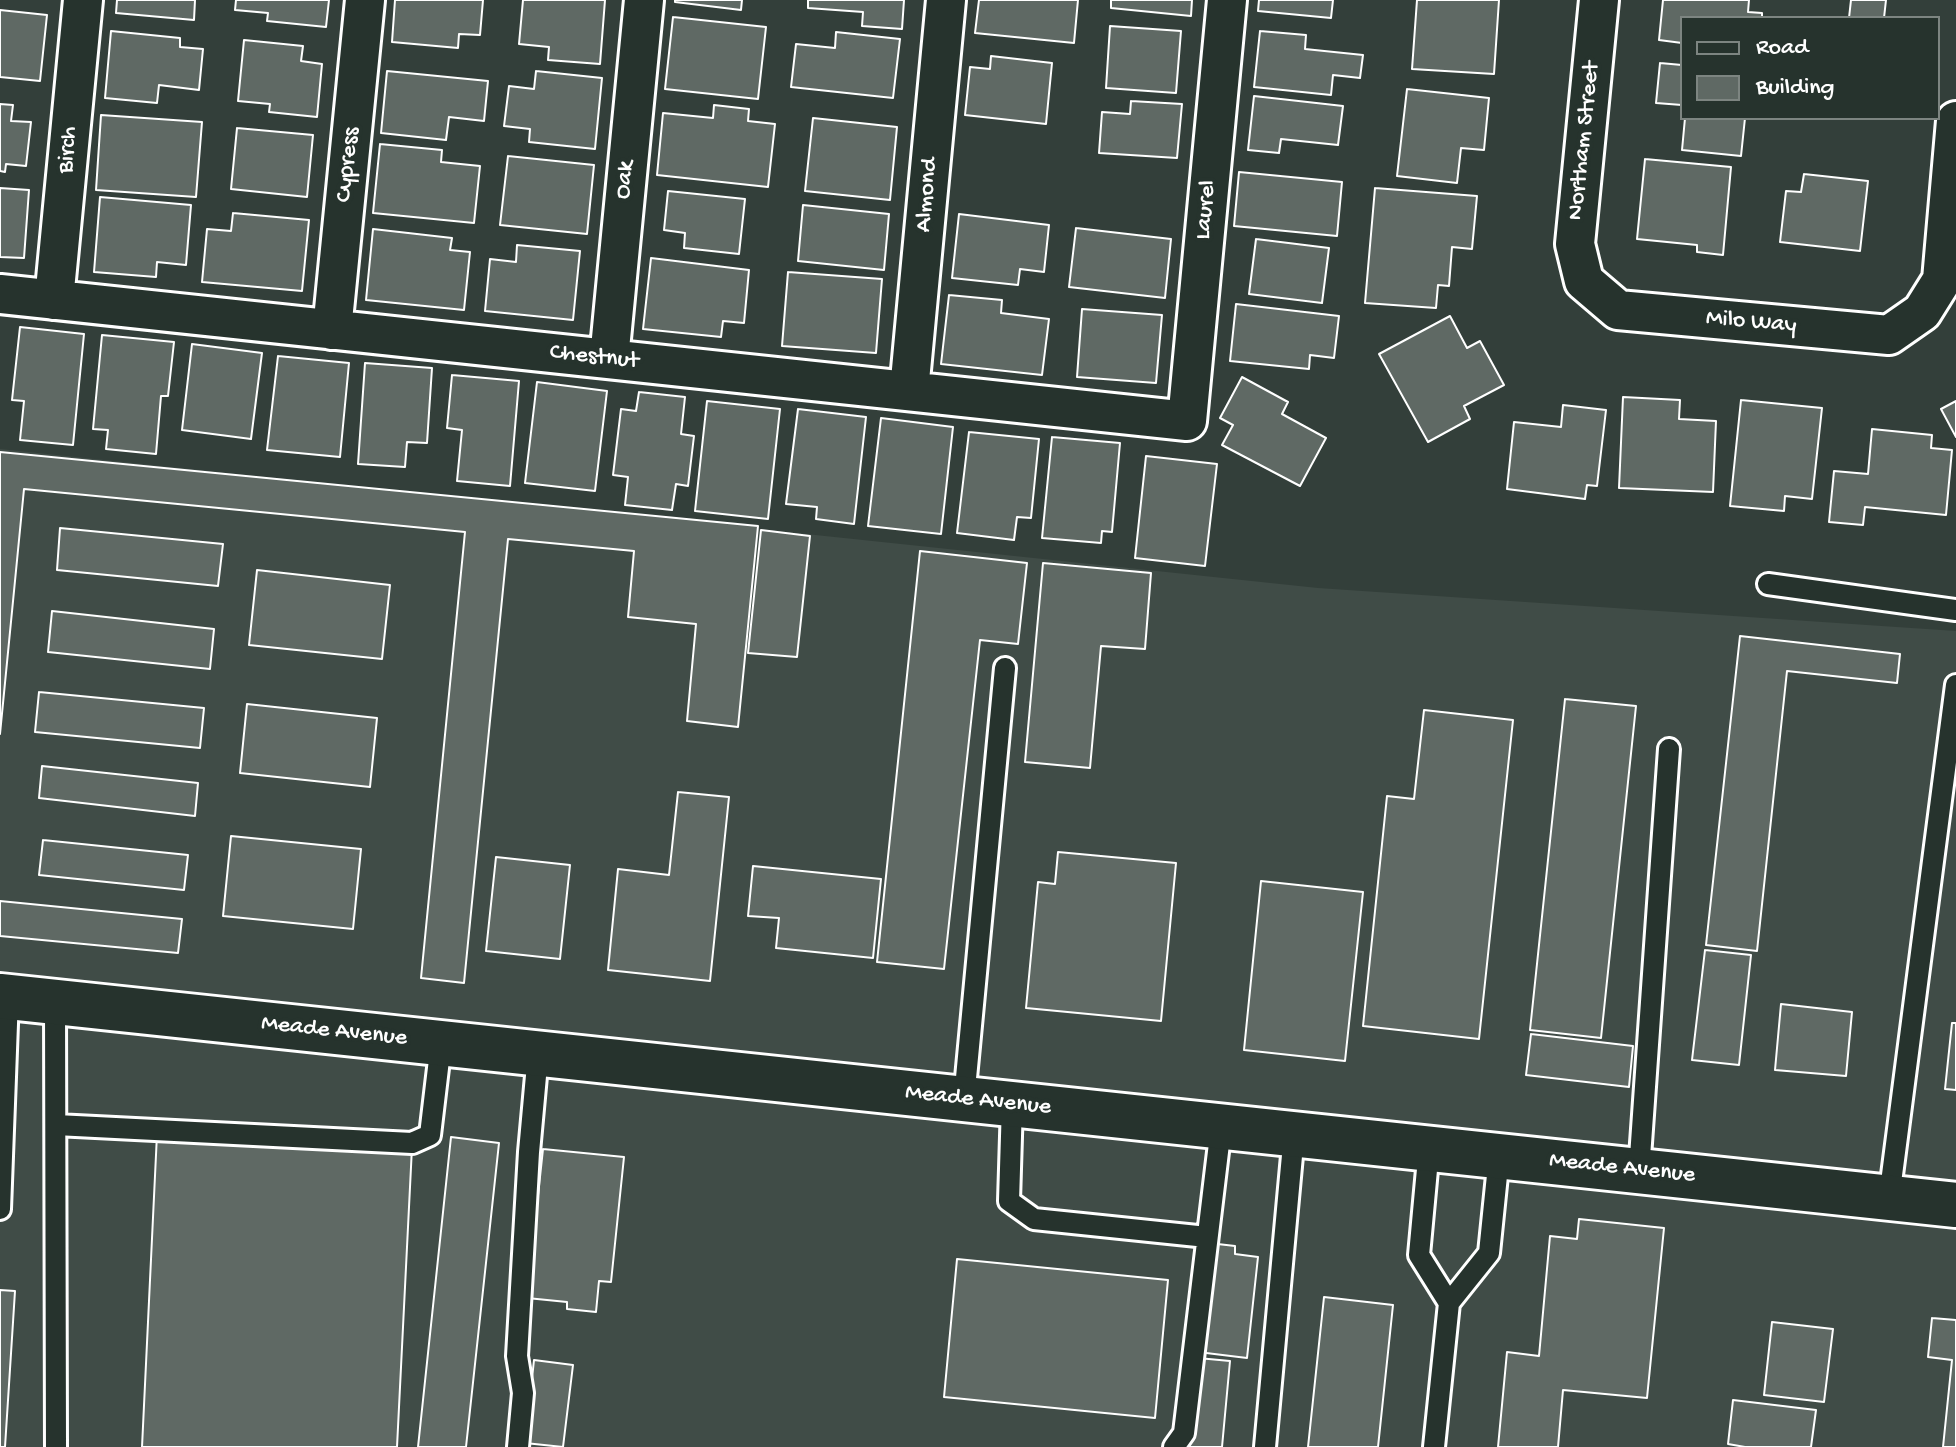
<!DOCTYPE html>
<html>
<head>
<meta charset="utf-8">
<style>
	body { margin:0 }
	#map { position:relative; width:1956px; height:1447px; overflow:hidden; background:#333f3a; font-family:"Gochi Hand",sans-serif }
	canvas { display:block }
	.legend { position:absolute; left:1680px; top:16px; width:260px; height:104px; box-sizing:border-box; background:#26332d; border:2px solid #7d8581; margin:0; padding:10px 14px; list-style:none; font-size:24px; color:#fff }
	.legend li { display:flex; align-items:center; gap:16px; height:40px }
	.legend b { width:40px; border:2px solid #7d8581 }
</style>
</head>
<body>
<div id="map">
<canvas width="1956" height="1447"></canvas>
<ul class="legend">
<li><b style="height:10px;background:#26332d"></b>Road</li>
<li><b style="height:22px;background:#5f6964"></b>Building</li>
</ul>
</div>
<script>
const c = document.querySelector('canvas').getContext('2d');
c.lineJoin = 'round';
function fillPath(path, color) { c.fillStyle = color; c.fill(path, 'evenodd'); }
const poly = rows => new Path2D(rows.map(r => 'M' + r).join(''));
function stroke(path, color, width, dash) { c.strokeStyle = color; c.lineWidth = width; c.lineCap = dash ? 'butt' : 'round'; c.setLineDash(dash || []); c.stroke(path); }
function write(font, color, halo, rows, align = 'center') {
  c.font = font + ' "Gochi Hand",sans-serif'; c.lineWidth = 8; c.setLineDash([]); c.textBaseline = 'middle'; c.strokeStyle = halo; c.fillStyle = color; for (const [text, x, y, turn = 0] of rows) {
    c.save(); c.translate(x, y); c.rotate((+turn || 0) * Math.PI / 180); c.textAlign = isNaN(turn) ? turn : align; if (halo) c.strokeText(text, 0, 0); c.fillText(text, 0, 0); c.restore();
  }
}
fillPath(poly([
	[0,449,1318,588,1956,631,1956,1447,0,1447]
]), '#404c47');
const building = poly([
	[117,0,195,0,194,20,116,13,117,0],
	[236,0,329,0,326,27,267,21,268,13,235,10,236,0],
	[395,0,483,0,480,35,459,34,458,48,392,42,395,0],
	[523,0,605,0,600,64,548,60,549,47,519,44,523,0],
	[675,0,742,0,741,10,675,2,675,0],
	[808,0,904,0,902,29,862,26,863,12,808,8,808,0],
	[979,0,1078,0,1074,43,975,33,979,0],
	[1111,0,1192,0,1191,16,1111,8,1111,0],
	[1259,0,1333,0,1331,18,1258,11,1259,0],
	[1417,0,1499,0,1494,74,1412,69,1417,0],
	[1663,0,1749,0,1748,12,1762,13,1762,18,1682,18,1682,43,1659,40,1663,0],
	[1851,0,1886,0,1884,18,1849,18,1851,0],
	[0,10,47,15,40,81,0,77,0,10],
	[673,17,766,27,758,99,665,89,673,17],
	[1110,26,1181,31,1176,93,1106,88,1110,26],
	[111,31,180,38,180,47,203,49,199,90,159,85,157,103,105,98,111,31],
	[1260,31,1306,35,1305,49,1363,55,1360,78,1333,75,1331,95,1254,87,1260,31],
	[836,32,900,39,893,98,791,87,796,44,835,48,836,32],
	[244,40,303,46,301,61,322,64,317,117,269,112,270,104,238,101,244,40],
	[991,56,1052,63,1046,124,965,115,970,67,990,69,991,56],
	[1660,63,1682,65,1682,105,1656,103,1660,63],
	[387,71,488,81,484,121,449,117,446,140,381,133,387,71],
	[536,71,602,78,595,149,529,142,530,129,504,126,509,86,534,89,536,71],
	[1407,89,1489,98,1484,150,1461,148,1457,183,1397,176,1407,89],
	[1254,96,1343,106,1338,145,1281,139,1279,153,1248,150,1254,96],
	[1131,101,1182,104,1177,158,1099,153,1102,112,1130,114,1131,101],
	[0,104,13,105,11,121,31,122,26,166,6,164,5,172,0,171,0,104],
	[714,105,749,109,748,121,775,124,768,187,657,175,663,113,713,118,714,105],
	[101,115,202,122,196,197,96,190,101,115],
	[813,118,897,127,890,200,805,191,813,118],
	[1685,118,1745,118,1741,156,1682,150,1685,118],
	[237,128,313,135,307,197,231,189,237,128],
	[380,144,442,150,441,162,480,166,474,223,373,213,380,144],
	[508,156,594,165,587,234,500,225,508,156],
	[1645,159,1731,167,1723,255,1697,252,1697,245,1637,239,1645,159],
	[1239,172,1342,182,1337,236,1234,226,1239,172],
	[1804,174,1868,181,1860,251,1780,242,1786,191,1801,192,1804,174],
	[0,188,29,190,24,258,0,257,0,188],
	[1375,188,1477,196,1472,249,1452,247,1449,286,1438,285,1436,308,1365,303,1375,188],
	[668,191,745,199,739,254,684,248,685,233,664,230,668,191],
	[100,197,191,205,186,265,157,262,156,277,94,272,100,197],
	[803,205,889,214,884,270,798,261,803,205],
	[233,213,309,220,302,291,202,282,207,229,231,231,233,213],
	[959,214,1049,225,1044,272,1020,269,1018,285,952,278,959,214],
	[1076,228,1171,239,1165,298,1069,287,1076,228],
	[373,229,452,238,450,250,470,252,464,310,366,300,373,229],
	[1256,239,1329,248,1322,303,1249,294,1256,239],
	[517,245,580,251,573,320,485,311,490,259,516,262,517,245],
	[651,258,749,270,744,323,723,321,721,337,643,329,651,258],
	[788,272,882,279,876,353,782,346,788,272],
	[949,295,1002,300,1001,313,1049,319,1042,375,941,364,949,295],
	[1236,304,1339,316,1334,358,1310,355,1309,369,1230,361,1236,304],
	[1082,309,1162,315,1156,383,1077,377,1082,309],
	[1450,316,1467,348,1480,341,1504,385,1464,406,1470,419,1428,442,1379,354,1450,316],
	[20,327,84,334,73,445,20,440,24,401,12,400,20,327],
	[102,335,174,342,168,396,161,396,156,454,106,449,108,430,93,429,102,335],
	[192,344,262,353,251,439,182,430,192,344],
	[278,356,349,363,340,457,267,450,278,356],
	[365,363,432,368,427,443,407,442,405,467,358,464,365,363],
	[452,375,519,381,510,486,457,481,462,430,447,428,452,375],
	[1242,377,1288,402,1282,414,1326,438,1300,486,1222,445,1233,425,1220,418,1242,377],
	[537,382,607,391,595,491,525,483,537,382],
	[639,392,685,397,681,434,694,436,688,486,676,484,672,510,625,505,628,477,613,475,621,409,636,411,639,392],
	[1623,397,1680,400,1679,419,1716,421,1713,492,1619,488,1623,397],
	[1741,400,1822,408,1812,499,1785,496,1784,511,1730,506,1741,400],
	[707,401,780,409,768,519,695,511,707,401],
	[1956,401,1956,437,1941,409,1956,401],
	[1563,405,1606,410,1597,486,1587,485,1585,499,1507,489,1514,422,1561,427,1563,405],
	[798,409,866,417,854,524,816,519,817,507,786,504,798,409],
	[881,418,953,427,941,534,868,526,881,418],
	[1872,429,1932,435,1931,448,1952,450,1946,515,1865,507,1863,525,1829,522,1834,471,1868,474,1872,429],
	[969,432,1039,439,1031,518,1017,517,1014,540,957,533,969,432],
	[1052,437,1120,443,1112,532,1102,531,1101,543,1042,538,1052,437],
	[0,452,758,526,738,727,687,721,696,624,628,617,634,551,508,539,464,983,421,978,465,532,24,489,0,734,0,452],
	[1146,456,1217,464,1205,566,1135,558,1146,456],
	[60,528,223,544,218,586,57,570,60,528],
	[761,530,810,536,797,657,748,653,761,530],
	[920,551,1027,563,1018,644,980,640,944,969,877,962,920,551],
	[1043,563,1151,573,1145,649,1101,646,1090,768,1025,762,1043,563],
	[257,570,390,585,382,659,249,645,257,570],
	[52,611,214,629,210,669,48,652,52,611],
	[1740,636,1900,654,1897,683,1787,671,1757,951,1706,945,1740,636],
	[39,692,204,708,200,748,35,732,39,692],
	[1565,699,1636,706,1601,1038,1530,1030,1565,699],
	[247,704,377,718,370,787,240,773,247,704],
	[1424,710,1513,720,1479,1039,1363,1026,1387,796,1414,799,1424,710],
	[42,766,198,783,195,816,39,798,42,766],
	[678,792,729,797,710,981,608,970,618,869,669,875,678,792],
	[231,836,361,849,353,929,223,916,231,836],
	[43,840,188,855,184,890,39,875,43,840],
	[1058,852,1176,863,1161,1021,1026,1008,1038,882,1055,884,1058,852],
	[496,857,570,865,560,959,486,951,496,857],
	[753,866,881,879,873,958,776,948,779,918,748,916,753,866],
	[1261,881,1363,892,1345,1061,1244,1050,1261,881],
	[0,901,182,919,178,953,0,936,0,901],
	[1705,950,1751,955,1739,1065,1692,1060,1705,950],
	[1781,1004,1852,1012,1846,1076,1775,1070,1781,1004],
	[1952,1023,1956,1023,1956,1090,1945,1089,1952,1023],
	[1531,1034,1633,1046,1629,1087,1526,1075,1531,1034],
	[157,1134,412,1147,397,1447,142,1447,157,1134],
	[451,1137,499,1143,466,1447,418,1447,451,1137],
	[543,1149,624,1157,611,1282,599,1281,596,1312,567,1309,567,1302,527,1298,543,1149],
	[1579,1219,1664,1228,1647,1398,1563,1390,1558,1447,1498,1447,1507,1352,1539,1356,1550,1236,1577,1239,1579,1219],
	[1209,1243,1235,1246,1235,1254,1258,1257,1247,1358,1198,1352,1209,1243],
	[957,1259,1168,1280,1155,1418,944,1397,957,1259],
	[0,1290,15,1291,5,1447,0,1447,0,1290],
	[1324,1297,1393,1305,1378,1447,1308,1447,1324,1297],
	[1932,1318,1956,1320,1956,1447,1943,1447,1952,1360,1928,1357,1932,1318],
	[1772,1322,1833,1329,1824,1402,1764,1395,1772,1322],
	[1198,1358,1230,1361,1222,1447,1189,1447,1198,1358],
	[534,1360,573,1365,563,1447,525,1443,534,1360],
	[1733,1400,1816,1410,1811,1447,1745,1447,1728,1444,1733,1400]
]);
fillPath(building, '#5f6964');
stroke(building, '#fff', 2);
const lane = poly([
	[1768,584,1956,610],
	[55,1002,56,1447],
	[0,1076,5,1077,8,997],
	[964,1099,1005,668],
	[1012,1104,1009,1201,1034,1219,1207,1237],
	[56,1125,412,1143,430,1135,441,1043],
	[1429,1148,1419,1255,1449,1303,1489,1253,1499,1156],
	[1639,1171,1669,749],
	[1889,1198,1956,685],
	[0,1209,5,1077],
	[518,1447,523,1393,517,1356,529,1152,538,1054],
	[1174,1447,1184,1433,1221,1127],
	[1265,1447,1294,1134],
	[1434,1447,1449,1303]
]);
const street = poly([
	[1599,0,1575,244,1584,281,1618,310,1889,335,1922,312,1942,280,1956,121],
	[0,294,1187,421,1227,0],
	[54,300,83,0],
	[332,330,365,0],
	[609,359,644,0],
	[909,391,946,0]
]);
const secondary = poly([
	[0,996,1956,1205]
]);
stroke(lane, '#fff', 26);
stroke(street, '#fff', 44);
stroke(secondary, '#fff', 50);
stroke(lane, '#26332d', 20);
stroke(street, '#26332d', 38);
stroke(secondary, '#26332d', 44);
write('24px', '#fff', '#26332d', [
	["Northam Street",1585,141,-84],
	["Birch",69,150,-85],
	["Cypress",349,165,-84],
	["Oak",626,180,-84],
	["Almond",928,195,-85],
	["Laurel",1207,210,-85],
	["Milo Way",1751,323,5],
	["Chestnut",594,358,6],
	["Meade Avenue",334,1032,6],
	["Meade Avenue",978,1101,6],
	["Meade Avenue",1622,1169,6]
]);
</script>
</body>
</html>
